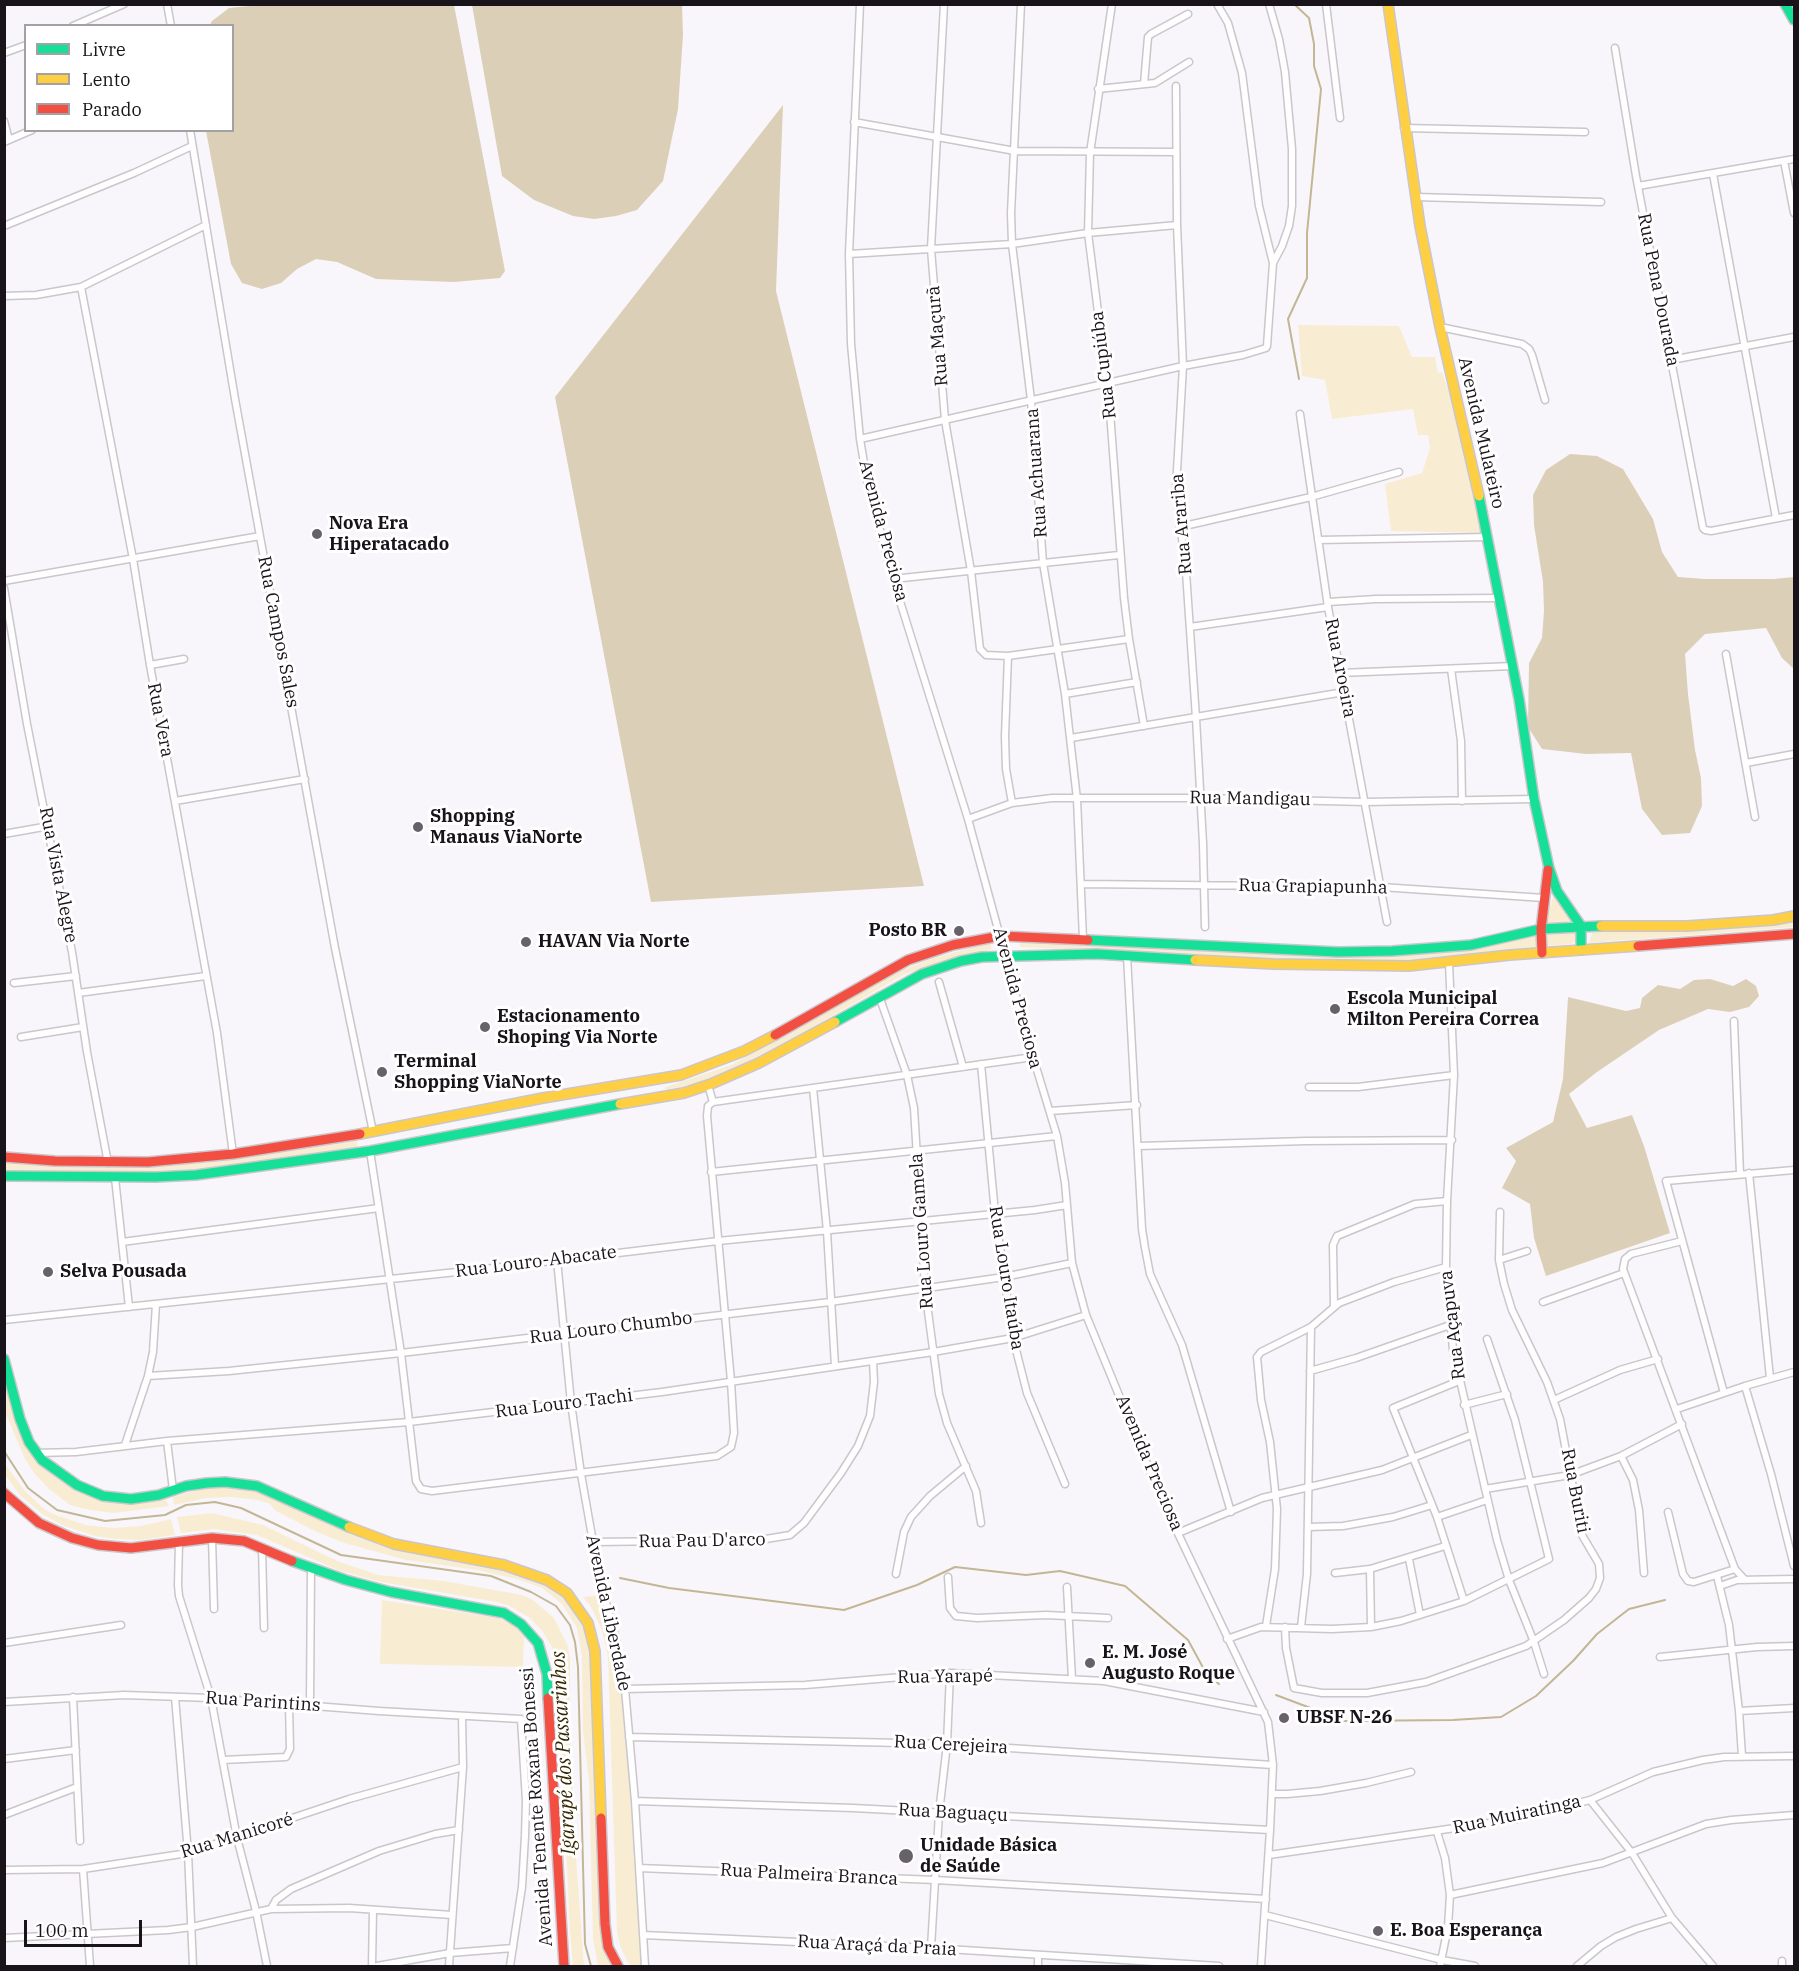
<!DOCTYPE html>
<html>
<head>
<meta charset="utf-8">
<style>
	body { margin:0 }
	#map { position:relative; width:1799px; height:1971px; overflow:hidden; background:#f9f6fb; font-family:"IBM Plex Serif",serif }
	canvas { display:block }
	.frame { position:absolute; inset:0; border:6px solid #19131a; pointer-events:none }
	.legend { position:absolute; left:24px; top:24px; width:210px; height:108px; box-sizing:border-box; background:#fff; border:2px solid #a3a1a3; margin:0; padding:8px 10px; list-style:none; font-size:18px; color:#19131a }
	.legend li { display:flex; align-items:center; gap:12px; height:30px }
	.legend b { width:30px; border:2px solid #a3a1a3 }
	.scale { position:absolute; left:24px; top:1920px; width:118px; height:27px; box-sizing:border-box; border:3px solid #19131a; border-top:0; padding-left:8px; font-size:18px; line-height:21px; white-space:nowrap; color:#19131a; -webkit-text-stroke:4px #fff; paint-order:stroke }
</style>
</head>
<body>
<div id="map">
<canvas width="1799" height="1971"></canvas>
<div class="frame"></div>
<ul class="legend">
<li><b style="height:8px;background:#16e098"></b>Livre</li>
<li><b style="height:8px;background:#ffcf43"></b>Lento</li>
<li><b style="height:8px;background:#f24e42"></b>Parado</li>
</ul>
<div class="scale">100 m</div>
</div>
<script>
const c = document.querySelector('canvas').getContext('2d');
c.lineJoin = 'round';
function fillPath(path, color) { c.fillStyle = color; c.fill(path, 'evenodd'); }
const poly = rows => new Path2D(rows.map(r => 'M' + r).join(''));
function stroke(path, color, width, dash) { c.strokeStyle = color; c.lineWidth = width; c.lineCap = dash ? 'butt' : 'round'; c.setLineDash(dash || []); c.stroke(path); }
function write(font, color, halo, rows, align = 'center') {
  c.font = font + ' "IBM Plex Serif",serif'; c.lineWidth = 6; c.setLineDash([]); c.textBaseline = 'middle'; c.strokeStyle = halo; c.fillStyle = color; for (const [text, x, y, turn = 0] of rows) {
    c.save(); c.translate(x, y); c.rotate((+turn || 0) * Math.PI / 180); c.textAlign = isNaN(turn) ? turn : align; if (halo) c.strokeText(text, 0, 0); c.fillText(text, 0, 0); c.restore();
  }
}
fillPath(poly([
	[1298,325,1399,326,1412,357,1435,357,1438,373,1442,372,1447,387,1451,387,1482,533,1391,531,1385,484,1422,473,1430,448,1428,435,1418,435,1413,409,1332,419,1325,380,1302,376],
	[1554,894,1557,895,1572,922,1545,923],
	[1794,921,1794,927,1589,943,1592,934,1590,929],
	[1573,931,1577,933,1578,940,1572,944,1546,946,1544,944,1545,934],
	[1538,934,1538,949,1513,949,1409,961,1347,962,1021,947,1019,945,1021,941,1348,956,1409,955,1471,949],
	[988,943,991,944,991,949,905,974,742,1068,686,1088,671,1091,663,1088,731,1065,902,970,934,958],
	[355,1139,357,1141,357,1147,201,1169,127,1172,5,1170,4,1162,127,1166,204,1163],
	[4,1347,17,1416,51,1470,110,1500,143,1503,166,1500,169,1506,114,1513,90,1510,70,1505,49,1489,34,1473,25,1459,5,1412],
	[5,1464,25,1491,45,1510,56,1515,86,1525,113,1528,141,1526,171,1519,175,1535,140,1540,115,1539,95,1536,64,1526,42,1514,20,1495,5,1475],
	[218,1487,255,1489,380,1543,421,1555,514,1570,554,1587,572,1604,588,1632,593,1656,603,1897,614,1966,598,1966,593,1939,589,1782,583,1731,582,1657,577,1628,562,1604,542,1588,520,1580,478,1570,406,1560,344,1543,315,1531,276,1511,270,1504,258,1500,231,1497,206,1498,174,1505,173,1497,200,1490],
	[212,1513,263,1525,337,1561,378,1575,444,1581,522,1595,533,1600,554,1618,568,1646,570,1659,570,1730,575,1843,584,1966,573,1966,570,1932,558,1672,552,1647,543,1632,530,1618,510,1606,497,1602,381,1582,338,1570,257,1535,214,1529,181,1533,177,1517],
	[602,1595,623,1688,635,1776,644,1966,632,1966,627,1961,620,1946,617,1932,608,1657,602,1630,591,1607,583,1597],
	[382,1600,498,1618,515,1626,524,1637,523,1667,380,1664]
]), '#f8edd3');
fillPath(poly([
	[260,5,454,5,505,271,500,278,454,282,376,279,337,262,316,259,297,269,281,283,262,289,242,283,231,264,206,131,232,130,232,26,210,25,212,21,229,8],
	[472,5,682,5,683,35,678,109,663,181,637,210,616,216,594,219,573,216,534,200,502,176],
	[783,105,776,291,924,886,651,902,555,397],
	[1570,454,1597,456,1623,469,1653,519,1662,552,1678,577,1705,579,1774,579,1794,577,1794,669,1782,658,1766,628,1705,634,1685,654,1688,694,1695,750,1701,778,1702,806,1690,833,1662,835,1642,809,1631,753,1586,754,1542,749,1528,727,1529,663,1542,638,1544,611,1543,582,1534,525,1533,495,1546,470],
	[1710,979,1733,986,1746,979,1756,986,1759,996,1749,1007,1730,1012,1708,1009,1659,1030,1597,1072,1569,1094,1587,1128,1632,1115,1644,1146,1670,1233,1546,1276,1534,1238,1530,1204,1502,1188,1516,1161,1506,1148,1553,1122,1563,1079,1568,997,1626,1011,1640,1008,1642,998,1658,985,1680,989,1694,980]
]), '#dbd0b7');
stroke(poly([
	[1294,4,1309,18,1314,44,1314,66,1321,89,1307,233,1307,278,1288,319,1299,379],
	[4,1451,28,1488,57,1510,105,1521,165,1515,186,1505,215,1502,241,1508,341,1555,491,1576,531,1592,556,1606,570,1625,575,1642,578,1667,585,1944,591,1966],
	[620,1578,669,1588,844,1610,917,1585,955,1567,1026,1575,1060,1571,1125,1586,1188,1640,1206,1673,1219,1684],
	[1276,1695,1345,1721,1453,1720,1501,1717,1536,1696,1573,1661,1597,1634,1629,1609,1665,1600]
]), '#c2b694', 2);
const street = poly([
	[167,4,171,26],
	[860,4,849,254,851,344,860,439,867,481,893,579,968,819,1030,1047,1057,1136,1065,1183,1072,1263,1086,1315,1162,1500,1268,1722,1273,1765,1270,1830,1261,1966],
	[944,4,931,249,945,420,971,571,980,649,986,655,1008,656,1129,639],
	[1021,4,1011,213,1012,244,1031,400,1043,563,1065,694,1077,799,1083,939],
	[1112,4,1090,153,1088,233,1109,399,1124,598,1129,639,1144,726],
	[1269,4,1279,39,1285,72,1292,149,1292,206,1289,226,1282,246,1273,263],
	[1326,4,1340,118],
	[73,26,124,4],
	[1615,48,1636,176,1703,528,1705,530,1711,531,1794,515],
	[4,53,26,45],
	[1144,84,1148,37,1151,34,1188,14],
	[1176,86,1177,225,1183,366,1176,488,1186,572,1196,718,1203,843,1205,927],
	[1098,89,1155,83,1189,62],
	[4,121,9,140],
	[854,122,1015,151,1176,152],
	[1404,128,1585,132],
	[190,130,235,399,335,948,373,1132],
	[4,142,32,130],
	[1784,161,1794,213],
	[1713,174,1776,518],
	[1638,186,1794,159],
	[1415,197,1601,202],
	[4,226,134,173,192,146],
	[849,254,1012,244,1088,233,1177,225],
	[81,287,133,559,150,665,217,1033,233,1154],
	[4,296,36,295,81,287,206,225],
	[1440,327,1522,344,1529,349,1532,355,1545,400],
	[1671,360,1794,337],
	[1300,414,1328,607,1387,922],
	[860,439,1183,366,1243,355,1266,348,1267,346,1273,263,1259,206,1242,73,1228,23,1217,4],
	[1180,527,1311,497,1399,472],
	[1318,540,1488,537],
	[893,579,1119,555],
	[4,581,260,536],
	[4,588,27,724,72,952,87,1052,108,1163],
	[1328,602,1376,599,1499,598],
	[1190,627,1328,607],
	[1726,654,1755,817],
	[1008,656,1005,736,1006,769,1012,803],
	[150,665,184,659],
	[1451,669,1461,741,1462,801],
	[1340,673,1513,666],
	[1065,694,1137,682],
	[1071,738,1344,692],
	[1746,763,1794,754],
	[175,801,305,779],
	[968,819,1012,803,1052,798,1200,798,1365,802,1534,799],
	[4,834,49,826],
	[1081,884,1381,887,1544,898],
	[1127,956,1142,1229,1145,1248,1150,1274,1182,1345,1231,1512],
	[1449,963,1454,1075,1447,1201,1446,1267,1453,1350,1497,1540,1509,1580,1534,1642,1544,1674],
	[939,982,963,1067],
	[14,983,76,976],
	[78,993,206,976],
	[879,996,907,1075,914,1108,925,1289,939,1394,947,1423,976,1491,981,1523],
	[1734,1021,1740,1174],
	[21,1037,83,1027],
	[981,1064,995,1213,1013,1338,1027,1393,1065,1484],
	[708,1085,713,1102],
	[1309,1087,1358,1087,1454,1075],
	[813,1088,827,1231,835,1366],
	[1050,1111,1137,1105],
	[1139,1146,1306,1141,1452,1140],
	[370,1151,401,1353,416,1481,421,1489,432,1491,717,1456,731,1447,734,1433,731,1381,707,1116,708,1106,713,1102,1033,1057],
	[711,1172,1057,1136],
	[1749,1173,1770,1378],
	[115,1178,129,1307],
	[1682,1241,1631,1254,1625,1259,1623,1269,1735,1569,1745,1580],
	[122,1242,379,1208],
	[557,1260,571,1403,581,1474,593,1542,604,1595,615,1635,625,1689,635,1801,645,1966],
	[1499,1260,1527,1251],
	[1543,1302,1624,1273],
	[1334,1307,1333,1245,1337,1236,1415,1204,1447,1201],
	[4,1320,485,1269,718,1241,1035,1210,1067,1205],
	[1310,1371,1356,1358,1450,1325],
	[148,1376,229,1371,401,1353,830,1302,1004,1277,1072,1263],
	[1459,1381,1393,1408,1437,1517,1464,1601],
	[1745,1386,1771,1474,1794,1566],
	[1724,1393,1666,1181,1794,1170],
	[1554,1400,1620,1370,1658,1359],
	[1464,1405,1507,1394],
	[1677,1409,1745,1386,1794,1372],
	[167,1441,173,1490],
	[125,1445,148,1376,153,1352,156,1304],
	[36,1453,76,1452,167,1441,409,1422,662,1392,933,1352,1013,1338,1086,1315],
	[1621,1456,1633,1480,1639,1510,1644,1573],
	[1485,1489,1570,1475,1621,1456,1682,1424],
	[1668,1512,1683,1574,1688,1581,1694,1582,1735,1569],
	[1437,1517,1487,1500],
	[1308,1527,1343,1526,1393,1517,1432,1505],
	[1178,1533,1262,1498,1382,1470,1471,1435],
	[212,1538,214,1609],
	[179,1542,178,1585,179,1596,211,1698,237,1838,256,1911,267,1966],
	[593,1542,760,1540,790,1535,804,1523,841,1473,858,1446,870,1416,874,1382,873,1361],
	[262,1548,264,1628],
	[1409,1559,1420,1615],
	[1370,1569,1371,1627],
	[1335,1573,1370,1569,1445,1546],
	[896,1574,904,1532,911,1517,930,1496,966,1466],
	[1717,1576,1729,1625,1739,1711,1742,1756],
	[948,1577,950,1608,956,1616,977,1618,1046,1615,1108,1618],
	[1720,1586,1737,1580,1794,1579],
	[1067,1587,1072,1679],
	[1266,1626,1275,1569,1277,1509,1270,1442,1261,1400,1257,1357,1261,1352,1311,1327,1339,1303,1394,1282,1446,1267],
	[1285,1627,1286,1648,1294,1688,1322,1693,1367,1693,1426,1682,1526,1646,1564,1620,1589,1598,1596,1589,1600,1578,1599,1564,1582,1535,1560,1419,1547,1382,1512,1310,1504,1284,1499,1260,1500,1212],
	[1301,1627,1307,1574,1311,1327],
	[1227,1639,1261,1627,1332,1629,1371,1627,1401,1621,1464,1601,1549,1559,1515,1420,1487,1339],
	[4,1643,121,1625],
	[1660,1657,1757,1647,1794,1646],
	[625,1689,805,1685,950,1673,1104,1681,1264,1712],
	[73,1697,80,1841],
	[175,1697,188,1853,193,1966],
	[4,1702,124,1695,211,1698,379,1711,521,1719,526,1801,525,1836,522,1887,510,1966],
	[310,1705,311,1569],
	[1739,1711,1794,1708],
	[629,1737,947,1744,1273,1765],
	[4,1759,76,1750],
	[223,1760,286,1757,290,1749,289,1704],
	[1272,1794,1287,1794,1320,1791,1366,1783,1411,1772],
	[1590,1800,1632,1853,1672,1918,1713,1966],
	[635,1801,853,1808,1270,1830],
	[4,1815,77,1787],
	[1437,1832,1445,1858,1450,1895,1448,1927,1440,1966],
	[1269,1855,1517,1819,1590,1800,1653,1772,1703,1760,1724,1757,1794,1756],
	[639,1868,935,1880,1266,1899],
	[83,1869,90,1966],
	[4,1870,83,1869,188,1853,349,1799,463,1767],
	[1450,1895,1603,1863,1706,1824,1731,1820,1794,1815],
	[271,1909,276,1900,291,1889,379,1851,435,1834,459,1830],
	[1265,1915,1442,1960,1475,1966],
	[643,1935,931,1948,1219,1966],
	[4,1938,168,1930,192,1927,271,1909,349,1908,452,1915],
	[931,1948,939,1813,947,1744,950,1673],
	[1782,1961,1782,1966],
	[372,1966,373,1910],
	[377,1966,450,1953,513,1948],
	[449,1966,463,1767,462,1716],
	[1038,1966,1038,1955],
	[1577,1966,1601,1946,1616,1937,1636,1929,1672,1918]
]);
const fast = poly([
	[1785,4,1794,20],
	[1479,496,1519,699,1534,799,1549,868,1557,891,1581,926,1581,950],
	[1088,940,1338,952,1392,951,1471,945,1541,929,1601,926],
	[835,1022,922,974,961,961,982,957,1097,954,1195,960],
	[4,1176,156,1177,196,1175,370,1151,620,1104],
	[4,1359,20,1419,29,1442,42,1460,77,1485,103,1496,131,1499,159,1495,186,1486,207,1483,225,1482,257,1486,349,1527],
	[292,1561,346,1580,391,1592,504,1613,521,1624,538,1643,547,1674,548,1698]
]);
const slow = poly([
	[1388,4,1420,226,1440,327,1479,496],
	[1601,926,1687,926,1773,920,1794,916],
	[1195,960,1273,964,1409,966,1510,955,1638,946],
	[620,1104,684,1093,711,1084,759,1063,835,1022],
	[360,1134,543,1098,681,1075,744,1051,775,1035],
	[349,1527,394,1544,504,1565,547,1580,567,1593,588,1623,595,1651,601,1818]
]);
const jam = poly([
	[1638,946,1794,934],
	[1542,953,1541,929,1548,870],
	[775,1035,908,960,953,945,1000,936,1088,940],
	[4,1157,55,1161,148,1162,233,1154,360,1134],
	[4,1493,39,1523,72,1538,98,1545,131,1548,212,1538,244,1541,292,1561],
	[548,1698,564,1966],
	[601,1818,605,1924,608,1947,618,1966]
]);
stroke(street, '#cac6cc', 9);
stroke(fast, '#cac6cc', 12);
stroke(slow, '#cac6cc', 12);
stroke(jam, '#cac6cc', 12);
stroke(street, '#fefefe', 6);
stroke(fast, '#16e098', 9);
stroke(slow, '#ffcf43', 9);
stroke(jam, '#f24e42', 9);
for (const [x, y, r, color] of [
	[317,534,6,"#676269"],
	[418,827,6,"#676269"],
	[959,931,6,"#676269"],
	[526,942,6,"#676269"],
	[1335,1009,6,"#676269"],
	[485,1027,6,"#676269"],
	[382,1072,6,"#676269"],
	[48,1272,6,"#676269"],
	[1090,1663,6,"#676269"],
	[1284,1718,6,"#676269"],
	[906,1856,8,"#676269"],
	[1378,1931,6,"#676269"]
]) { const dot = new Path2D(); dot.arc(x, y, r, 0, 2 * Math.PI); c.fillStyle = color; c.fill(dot); stroke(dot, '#fff', 2); }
write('18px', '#19131a', '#fff', [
	["Rua Pena Dourada",1658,290,79],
	["Rua Maçurã",938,336,-95],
	["Rua Cupiúba",1104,365,-97],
	["Avenida Mulateiro",1481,433,77],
	["Rua Achuarana",1037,473,-94],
	["Rua Arariba",1182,524,-95],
	["Avenida Preciosa",883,531,75],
	["Rua Campos Sales",278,632,79],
	["Rua Aroeira",1340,668,79],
	["Rua Vera",160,720,79],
	["Rua Mandigau",1250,799,1],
	["Rua Vista Alegre",58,875,79],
	["Rua Grapiapunha",1313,887,1],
	["Avenida Preciosa",1017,998,75],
	["Rua Louro Gamela",922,1231,-94],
	["Rua Louro-Abacate",536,1262,-7],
	["Rua Louro Itaúba",1006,1278,81],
	["Rua Açapuva",1453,1325,-97],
	["Rua Louro Chumbo",611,1328,-7],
	["Rua Louro Tachi",564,1404,-7],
	["Avenida Preciosa",1149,1463,67],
	["Rua Buriti",1575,1491,79],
	["Rua Pau D'arco",702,1541,-1],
	["Avenida Liberdade",608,1613,78],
	["Rua Yarapé",945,1677,-1],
	["Rua Parintins",263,1702,4],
	["Rua Cerejeira",951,1745,3],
	["Avenida Tenente Roxana Bonessi",537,1807,-94],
	["Rua Baguaçu",953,1813,3],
	["Rua Muiratinga",1517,1815,-12],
	["Rua Manicoré",237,1836,-17],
	["Rua Palmeira Branca",809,1875,3],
	["Rua Araçá da Praia",877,1946,3]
]);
write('bold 18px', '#19131a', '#fff', [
	["Nova Era",329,524],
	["Hiperatacado",329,545],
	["Shopping",430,817],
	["Manaus ViaNorte",430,838],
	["Posto BR",947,931,"right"],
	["HAVAN Via Norte",538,942],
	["Escola Municipal",1347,999],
	["Milton Pereira Correa",1347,1020],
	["Estacionamento",497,1017],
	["Shoping Via Norte",497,1038],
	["Terminal",394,1062],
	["Shopping ViaNorte",394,1083],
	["Selva Pousada",60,1272],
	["E. M. José",1102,1653],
	["Augusto Roque",1102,1674],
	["UBSF N-26",1296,1718],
	["Unidade Básica",920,1846],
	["de Saúde",920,1867],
	["E. Boa Esperança",1390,1931]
], 'left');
write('italic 20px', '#342800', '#fff', [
	["Igarapé dos Passarinhos",564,1753,-93]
]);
</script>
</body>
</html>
